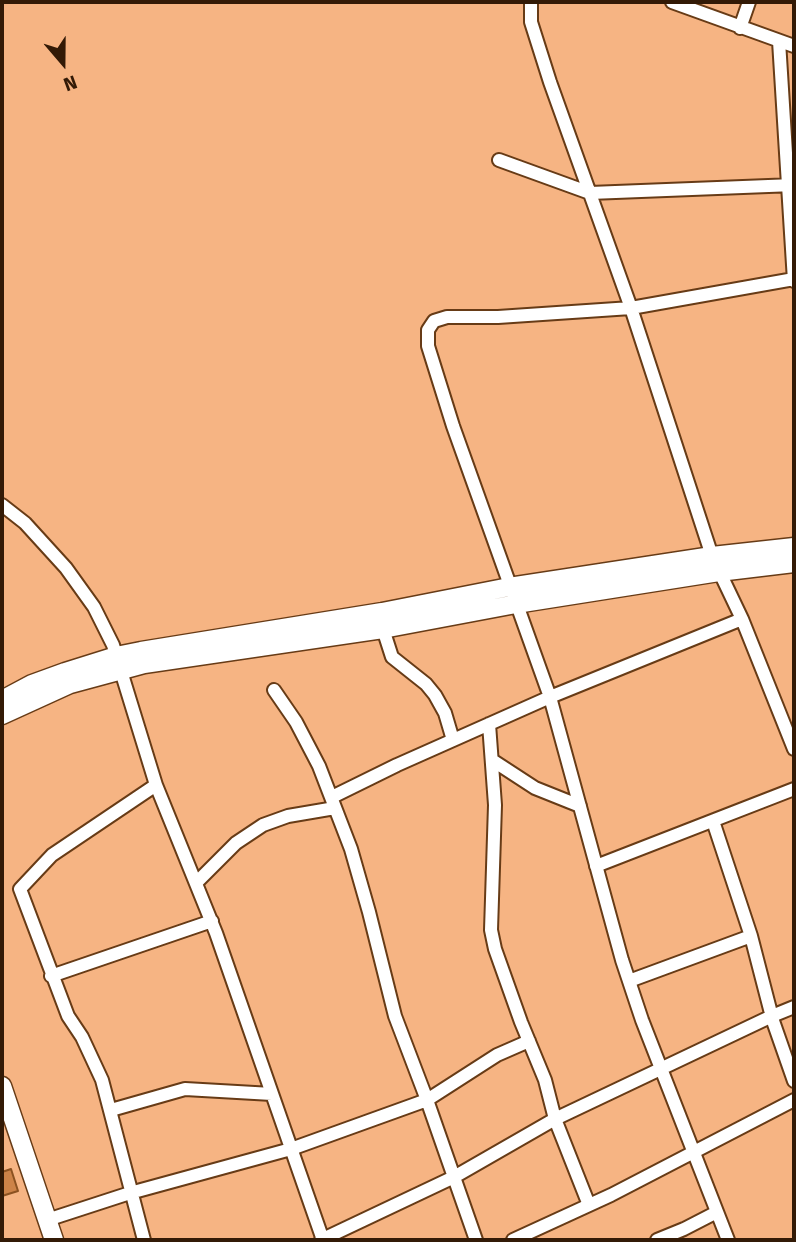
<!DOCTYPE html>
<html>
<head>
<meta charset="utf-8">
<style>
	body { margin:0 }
	#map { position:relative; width:796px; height:1242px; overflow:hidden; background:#f6b483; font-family:"Fira Sans",sans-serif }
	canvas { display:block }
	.frame { position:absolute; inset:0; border:4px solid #331a06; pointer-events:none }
	.north { position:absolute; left:28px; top:28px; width:70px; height:70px; -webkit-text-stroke:5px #f6b483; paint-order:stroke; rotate:160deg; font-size:19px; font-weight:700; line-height:28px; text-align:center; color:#331a06 }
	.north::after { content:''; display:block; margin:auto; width:24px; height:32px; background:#331a06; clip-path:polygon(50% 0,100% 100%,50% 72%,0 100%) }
</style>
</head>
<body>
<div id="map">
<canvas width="796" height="1242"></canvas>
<div class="frame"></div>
<div class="north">N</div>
</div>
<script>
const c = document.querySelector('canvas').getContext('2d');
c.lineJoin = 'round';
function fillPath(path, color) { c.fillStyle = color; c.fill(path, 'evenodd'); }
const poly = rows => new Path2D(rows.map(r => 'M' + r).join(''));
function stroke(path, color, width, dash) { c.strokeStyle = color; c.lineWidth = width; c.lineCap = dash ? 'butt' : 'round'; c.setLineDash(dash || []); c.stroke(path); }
const building = poly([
	[11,1169,18,1191,2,1196,2,1172,11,1169]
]);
fillPath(building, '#cd8348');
stroke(building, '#8c5221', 2);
const street = poly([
	[531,2,531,22,550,82,631,308,712,556,742,619,794,749],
	[672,2,794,46],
	[740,28,749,2],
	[779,41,794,281],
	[499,160,590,193,794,185],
	[2,505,25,523,66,568,94,607,113,645,156,785,216,933,323,1240],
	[383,629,392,657,426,684,435,695,445,713,453,740],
	[274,690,296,722,319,766,351,849,369,912,395,1016,427,1100,476,1240],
	[489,724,495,805,491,930,495,949,521,1022,545,1080,555,1119,589,1205],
	[492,760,535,788,580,806],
	[332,797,397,765,550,697,742,619],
	[713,821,751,936,773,1021,794,1081],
	[596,866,794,789],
	[197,882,236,843,263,825,288,816,335,808],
	[51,976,212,921],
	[629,981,751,936],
	[111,1110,185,1089,272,1094],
	[47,1220,130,1193,291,1149,427,1100,497,1055,529,1041],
	[144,1240,102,1080,82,1037,68,1016,20,889,52,855,156,785],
	[321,1240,454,1177,555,1119,772,1016,794,1007],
	[513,1240,611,1195,794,1100],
	[657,1240,684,1229,717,1212],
	[728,1240,642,1020,622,960,550,697,453,426,428,346,428,330,434,321,447,317,498,317,631,308,794,279]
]);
const secondary = poly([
	[2,700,32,684,65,672,116,656,141,651,382,612,509,587,712,556,794,547],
	[2,715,70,684,144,664,383,629,516,604,719,572,794,563],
	[2,1086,54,1240]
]);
stroke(street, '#673b16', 16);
stroke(secondary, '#673b16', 21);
stroke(street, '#fff', 12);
stroke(secondary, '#fff', 18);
</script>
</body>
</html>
